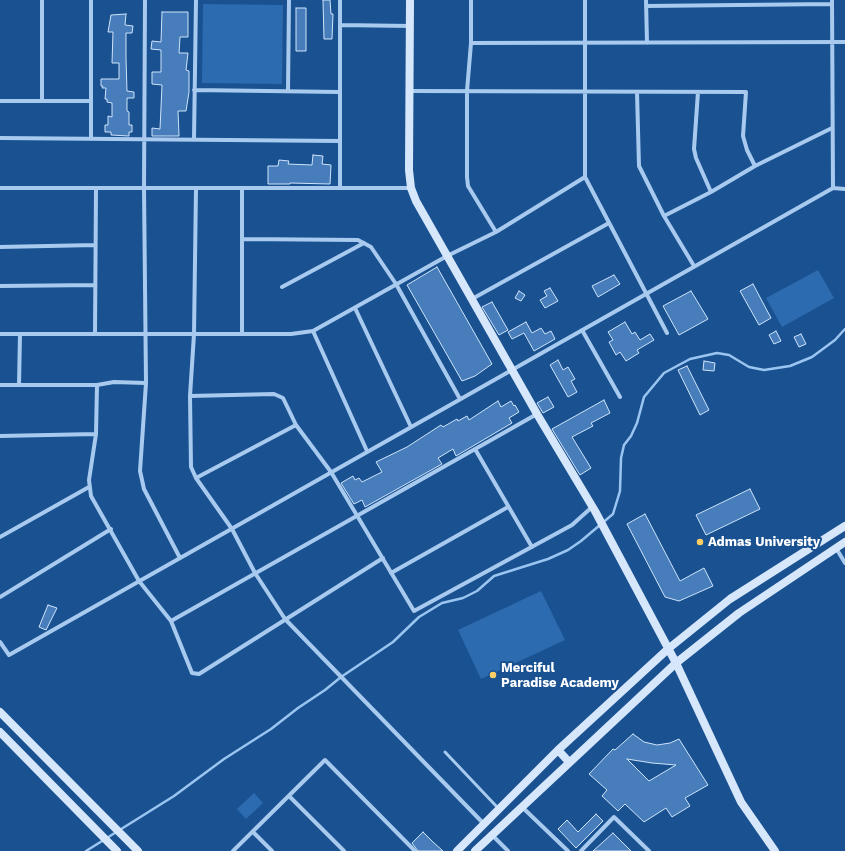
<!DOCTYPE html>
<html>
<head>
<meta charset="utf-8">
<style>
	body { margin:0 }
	canvas { display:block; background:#195191 }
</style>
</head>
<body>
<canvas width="845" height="851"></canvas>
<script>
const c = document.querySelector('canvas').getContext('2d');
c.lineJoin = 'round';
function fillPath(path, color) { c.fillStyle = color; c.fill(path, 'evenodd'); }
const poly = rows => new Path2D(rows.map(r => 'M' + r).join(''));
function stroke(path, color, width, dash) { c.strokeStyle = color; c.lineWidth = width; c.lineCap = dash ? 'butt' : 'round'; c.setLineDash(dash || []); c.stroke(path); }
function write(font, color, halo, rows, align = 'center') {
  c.font = font + ' "Work Sans",sans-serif'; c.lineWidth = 4; c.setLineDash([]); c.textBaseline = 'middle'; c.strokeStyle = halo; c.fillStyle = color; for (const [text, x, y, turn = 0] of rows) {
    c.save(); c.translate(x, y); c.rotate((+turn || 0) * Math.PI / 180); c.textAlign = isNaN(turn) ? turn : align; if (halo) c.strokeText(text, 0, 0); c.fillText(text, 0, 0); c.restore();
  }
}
fillPath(poly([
	[203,4,283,5,282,84,202,83],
	[818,270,834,298,782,327,766,298],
	[541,591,565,640,481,679,458,630],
	[254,793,263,803,246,819,237,809]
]), '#2c6baf');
stroke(poly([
	[86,851,174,796,224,759,271,729,298,708,325,690,341,677,393,642,419,617,442,603,463,598,477,591,494,576,548,559,568,550,581,541,613,514,620,491,621,458,624,445,631,436,637,423,644,397,664,373,690,359,717,353,729,355,749,367,764,370,790,366,812,357,835,340,845,329]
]), '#9bc5f1', 2.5);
const building = poly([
	[323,0,330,0,331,14,333,14,332,39,324,39,323,0],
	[296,8,306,8,306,51,296,51,296,8],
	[162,12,188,12,188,37,180,37,179,53,188,53,186,70,189,71,189,92,186,111,178,111,179,136,152,136,152,128,160,129,162,85,152,84,152,72,161,72,161,50,151,49,152,41,161,42,162,12],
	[126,14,125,25,133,26,132,33,126,33,126,59,127,91,134,92,134,98,127,98,127,111,129,112,129,125,132,125,132,132,129,132,129,136,111,135,111,132,105,132,105,125,108,125,108,116,112,117,112,103,107,102,107,99,105,99,106,88,102,88,103,86,101,86,101,79,119,79,119,63,112,63,113,32,108,32,111,15,126,14],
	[313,155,323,156,322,164,331,165,330,184,290,183,290,184,268,184,268,166,278,166,279,160,289,161,288,164,312,165,313,155],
	[437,267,492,364,475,376,462,381,407,285,437,267],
	[614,275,620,284,598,297,592,286,614,275],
	[753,284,771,318,759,325,740,291,753,284],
	[550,288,558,301,545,308,540,300,547,296,544,291,550,288],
	[519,291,525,295,521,301,515,298,519,291],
	[691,291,708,319,679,335,663,306,691,291],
	[492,302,508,330,499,335,482,307,492,302],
	[526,322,532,333,541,328,545,334,551,331,555,339,534,351,524,333,512,339,508,332,526,322],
	[625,322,632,334,635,332,640,340,650,334,654,340,637,350,639,353,626,361,620,352,616,355,609,342,613,340,608,332,625,322],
	[776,331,781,341,774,344,769,335,776,331],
	[801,334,806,344,799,347,794,337,801,334],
	[558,360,563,370,568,367,575,379,571,381,577,392,568,397,550,365,558,360],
	[704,361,715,363,714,371,703,370,704,361],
	[687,366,709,410,700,415,678,370,687,366],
	[548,397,554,407,543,413,537,403,548,397],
	[604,400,610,413,591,423,593,426,572,437,591,468,580,475,552,429,604,400],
	[498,401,501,407,511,401,514,406,515,405,519,412,509,418,512,423,456,456,453,449,438,458,442,464,365,507,362,500,354,504,341,483,353,476,355,480,359,478,362,482,382,472,376,462,407,447,441,425,443,427,457,419,458,421,467,416,469,420,498,401],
	[750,489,760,509,706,535,696,515,750,489],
	[645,514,680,581,704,568,713,586,679,601,665,597,627,524,645,514],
	[48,605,57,608,46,630,39,627,48,605],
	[633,734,644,742,657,745,670,743,679,739,708,785,685,798,690,806,672,817,666,808,644,822,625,804,618,811,602,796,607,790,589,774,613,749,615,750,633,734],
	[627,759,652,763,676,765,649,781,627,759],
	[596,814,603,821,576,848,558,829,567,820,578,832,596,814],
	[423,832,433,842,443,851,418,851,412,843,423,832],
	[613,833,631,851,593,851,613,833]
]);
fillPath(building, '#467dba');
stroke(building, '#cfe4fb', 1);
stroke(poly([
	[445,752,498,808]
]), '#a8caef', 3);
stroke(poly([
	[42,0,42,100],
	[145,0,144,188,146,383,140,471,144,489,180,558],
	[340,0,340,187],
	[471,0,471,43,467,91,467,177,468,186,496,232],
	[585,0,585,177,667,333],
	[646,0,647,43],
	[832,0,833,188],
	[646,6,832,4],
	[340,25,410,26],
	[471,43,845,42],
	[194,90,339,92],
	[288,91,289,0],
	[411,91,746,92,743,136,747,150,755,166],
	[637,92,639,166,664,216,694,266],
	[698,92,694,149,696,158,711,192],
	[0,101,91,101],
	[0,138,340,141],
	[91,139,91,0],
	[194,139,196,0],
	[0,188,411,188],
	[196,188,194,334,190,396,191,467,196,478,232,529,255,573,285,619,484,824],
	[242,188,242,334],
	[664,216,711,192,755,166,832,128],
	[243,239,358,240,371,247,396,284,460,399],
	[0,247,95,245],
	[0,286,95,285],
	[282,287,364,243],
	[472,299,609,223],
	[355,308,411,427],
	[582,330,620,397],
	[313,331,367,451],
	[0,334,291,334,313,331,447,256,496,232,585,177],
	[95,334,96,188],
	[0,385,97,385,114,382,146,383],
	[19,385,20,334],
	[97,385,96,434,89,480,91,496,139,581,171,621,192,673,199,674,383,558],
	[190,396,274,394,283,398,296,425,331,472,414,611,572,525,592,507],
	[0,436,96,434],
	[475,449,532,547],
	[196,478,296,425],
	[0,537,89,487],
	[836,548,845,563],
	[391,573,508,507],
	[0,597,111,529],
	[171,621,537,414],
	[0,642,9,655,833,188,845,189],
	[290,797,344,851],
	[522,807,568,851],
	[253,832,272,851],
	[492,835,508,851],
	[233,851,325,760,415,851],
	[581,851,614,817,649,851]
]), '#a8caef', 4);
stroke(poly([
	[410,0,409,170,411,188,416,201,537,414,595,511,676,663,741,802,775,851],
	[0,712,138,851],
	[0,732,117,851],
	[558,750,569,762],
	[457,851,558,750,668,649,730,599,845,526],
	[475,851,676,663,739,613,845,542]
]), '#d6e7fb', 8);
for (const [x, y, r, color] of [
	[700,542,4,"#ffcf66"],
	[493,675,4,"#ffcf66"]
]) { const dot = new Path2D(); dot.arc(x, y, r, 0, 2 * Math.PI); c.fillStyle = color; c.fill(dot); stroke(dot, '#195191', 1.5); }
write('bold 13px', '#fff', '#195191', [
	["Admas University",708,542],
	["Merciful",501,668],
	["Paradise Academy",501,683]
], 'left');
</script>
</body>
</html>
